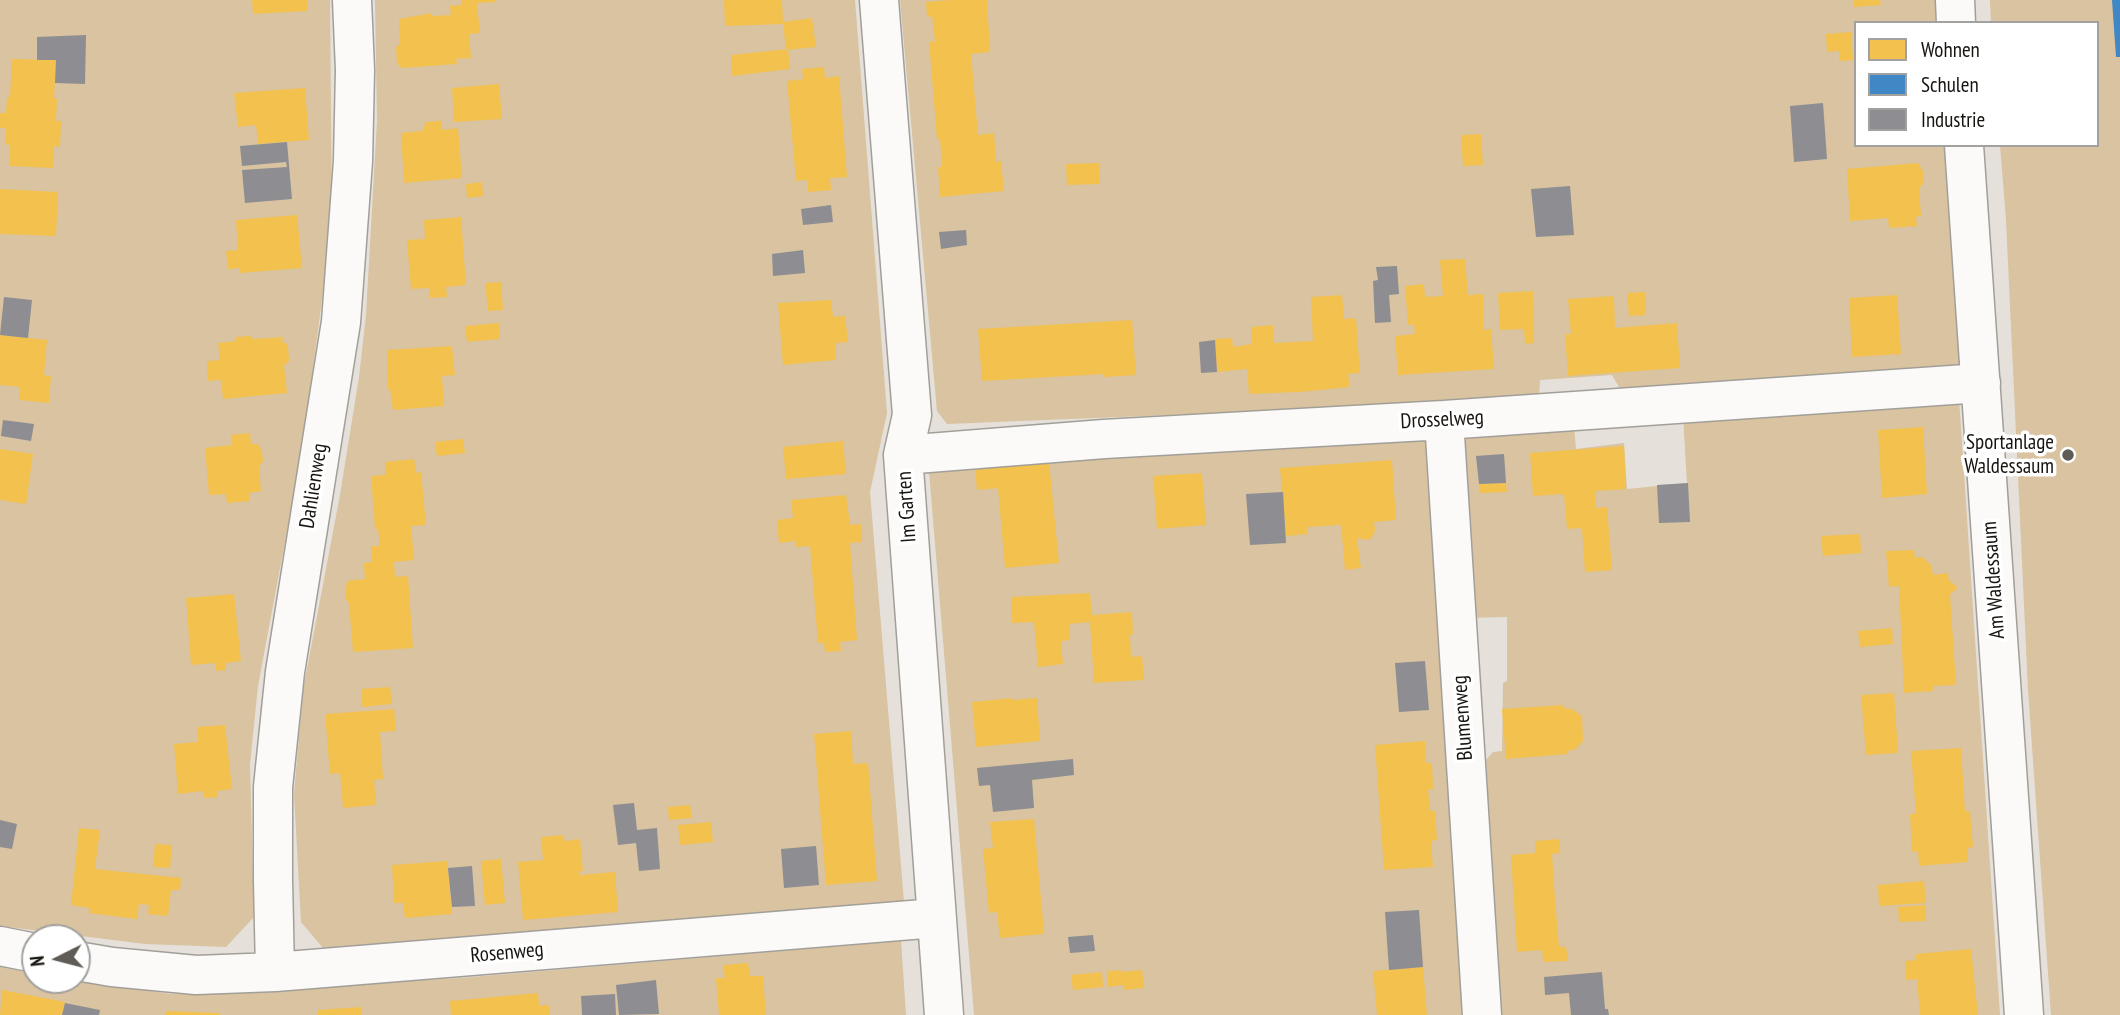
<!DOCTYPE html>
<html>
<head>
<meta charset="utf-8">
<style>
	body { margin:0 }
	#map { position:relative; width:2120px; height:1015px; overflow:hidden; background:#e5e0d9; font-family:"PT Sans Narrow",sans-serif }
	canvas { display:block }
	.legend { position:absolute; left:1854px; top:21px; width:245px; height:126px; box-sizing:border-box; background:#fff; border:2px solid #a2a19f; margin:0; padding:9px 12px; list-style:none; font-size:21px; color:#171410 }
	.legend li { display:flex; align-items:center; gap:14px; height:35px }
	.legend b { width:35px; border:2px solid #a2a19f }
	.north { position:absolute; left:21px; top:924px; width:70px; height:70px; box-sizing:border-box; background:#fff; border:2px solid #a2a19f; border-radius:50%; rotate:264deg; font-size:19px; font-weight:700; line-height:28px; text-align:center; color:#171410 }
	.north::after { content:''; display:block; margin:auto; width:24px; height:32px; background:#5f5b56; clip-path:polygon(50% 0,100% 100%,50% 72%,0 100%) }
</style>
</head>
<body>
<div id="map">
<canvas width="2120" height="1015"></canvas>
<ul class="legend">
<li><b style="height:19px;background:#f2c14e"></b>Wohnen</li>
<li><b style="height:19px;background:#3f88c5"></b>Schulen</li>
<li><b style="height:19px;background:#8d8d92"></b>Industrie</li>
</ul>
<div class="north">N</div>
</div>
<script>
const c = document.querySelector('canvas').getContext('2d');
c.lineJoin = 'round';
function fillPath(path, color) { c.fillStyle = color; c.fill(path, 'evenodd'); }
const poly = rows => new Path2D(rows.map(r => 'M' + r).join(''));
function stroke(path, color, width, dash) { c.strokeStyle = color; c.lineWidth = width; c.lineCap = dash ? 'butt' : 'round'; c.setLineDash(dash || []); c.stroke(path); }
function write(font, color, halo, rows, align = 'center') {
  c.font = font + ' "PT Sans Narrow",sans-serif'; c.lineWidth = 7; c.setLineDash([]); c.textBaseline = 'middle'; c.strokeStyle = halo; c.fillStyle = color; for (const [text, x, y, turn = 0] of rows) {
    c.save(); c.translate(x, y); c.rotate((+turn || 0) * Math.PI / 180); c.textAlign = isNaN(turn) ? turn : align; if (halo) c.strokeText(text, 0, 0); c.fillText(text, 0, 0); c.restore();
  }
}
fillPath(poly([
	[0,0,330,0,332,223,303,445,258,686,250,764,254,917,226,947,145,944,0,926],
	[375,0,855,0,887,413,870,492,904,902,323,948,301,922,294,794,303,690,340,495,359,377,366,315,377,121],
	[900,0,1935,0,1936,23,1856,23,1856,145,1945,145,1961,367,1623,394,1612,375,1540,380,1539,400,947,424,937,411],
	[1990,0,2120,0,2120,1015,2051,1015,2028,690,2006,220,2000,145,2097,145,2097,23,1991,23],
	[1959,398,2000,1015,1496,1015,1480,798,1488,789,1486,760,1493,752,1502,751,1503,683,1507,681,1507,617,1465,618,1456,433,1574,427,1576,449,1624,443,1627,489,1687,483,1683,415],
	[1434,432,1472,999,1462,1015,974,1015,929,471],
	[901,941,906,1015,0,1015,0,967,35,974,35,980,71,980,171,994,460,978]
]), '#d9c3a0');
fillPath(poly([
	[252,0,307,0,307,11,253,14],
	[462,0,496,0,496,2,477,3,480,33,469,34,471,58,456,59,457,64,402,68,397,64,396,47,400,44,399,19,432,13,432,16,451,15,450,6,462,5],
	[724,0,782,0,783,24,725,26],
	[951,0,987,0,990,52,971,54,978,135,994,133,996,162,1001,161,1004,191,940,197,938,167,942,167,940,139,937,139,929,42,935,41,932,16,927,17,926,2],
	[1854,0,1880,0,1881,5,1854,7],
	[812,18,816,47,786,50,783,22],
	[1851,32,1853,60,1839,61,1839,51,1827,52,1826,34],
	[788,49,790,69,732,76,731,55],
	[12,59,56,60,54,98,57,99,56,121,61,121,60,147,54,146,53,168,10,166,10,145,5,144,6,128,0,128,0,113,6,113,7,97,10,97],
	[824,67,825,78,839,76,847,177,830,178,831,190,808,192,807,180,796,181,787,81,803,79,802,69],
	[499,84,502,119,454,122,452,88],
	[305,88,309,140,258,144,256,125,238,127,234,93],
	[441,121,442,130,458,128,462,178,404,183,401,133,422,131,426,122],
	[1481,134,1483,165,1463,166,1461,135],
	[1099,163,1100,184,1067,185,1066,164],
	[1918,163,1923,171,1924,178,1922,186,1919,187,1921,216,1916,217,1917,226,1889,228,1888,218,1850,221,1847,169],
	[482,182,483,196,467,198,466,184],
	[0,189,58,192,56,236,0,234],
	[297,215,302,268,240,273,240,268,228,269,226,251,238,250,236,220],
	[461,217,466,285,446,287,447,297,430,298,429,288,411,289,407,240,425,239,424,220],
	[1465,259,1468,295,1484,294,1484,330,1491,329,1494,369,1398,375,1395,336,1415,334,1414,324,1408,325,1405,286,1424,284,1425,297,1443,296,1440,260],
	[501,282,503,310,488,311,485,283],
	[1533,291,1534,343,1525,344,1524,329,1500,330,1498,293],
	[1645,292,1646,315,1629,316,1627,293],
	[1342,295,1344,319,1356,318,1360,373,1348,374,1350,387,1300,392,1249,394,1247,369,1217,372,1215,339,1232,338,1233,347,1252,344,1251,327,1273,325,1274,343,1313,341,1311,297],
	[1897,295,1901,354,1852,357,1849,298],
	[1614,296,1615,328,1677,323,1680,368,1568,376,1565,334,1571,334,1568,299],
	[831,300,833,317,845,316,848,342,835,343,836,360,783,365,778,303],
	[1132,320,1136,375,1104,377,1104,374,982,381,978,329],
	[499,323,500,339,467,342,465,326],
	[0,335,47,340,44,375,51,376,49,403,19,400,20,387,0,385],
	[252,336,252,339,283,337,282,341,288,345,289,361,284,366,287,393,223,399,221,380,208,381,207,361,220,360,218,343,236,341,235,337],
	[452,346,455,375,442,376,444,406,393,410,390,389,388,389,387,350],
	[1923,427,1927,494,1882,498,1878,430],
	[250,433,251,444,258,444,262,452,263,461,259,467,261,491,249,493,250,501,227,503,226,494,209,495,205,448,232,445,231,435],
	[463,439,465,453,437,456,435,442],
	[843,441,846,474,786,479,783,447],
	[1624,446,1626,489,1595,491,1596,508,1607,507,1612,570,1585,572,1582,528,1567,529,1564,494,1533,496,1530,453],
	[0,449,33,454,26,504,0,500],
	[414,459,416,473,421,472,426,525,411,526,414,560,394,562,395,577,408,576,413,648,353,652,349,604,345,597,347,581,365,579,364,563,372,562,371,546,380,546,378,529,375,529,371,476,386,475,385,462],
	[1392,460,1396,520,1374,522,1375,531,1372,537,1368,540,1357,538,1361,568,1345,570,1341,525,1307,527,1308,534,1286,536,1280,468],
	[1049,462,1059,563,1005,568,998,488,977,490,975,468],
	[1202,473,1206,525,1157,529,1153,476],
	[1506,483,1507,492,1479,493,1479,484],
	[846,495,850,525,861,524,862,542,850,543,857,640,840,642,841,651,825,652,824,643,818,643,810,546,796,547,795,541,779,543,777,520,793,518,791,500],
	[1860,534,1861,553,1823,556,1821,536],
	[1914,550,1915,558,1922,557,1931,565,1933,575,1948,573,1949,581,1958,587,1950,595,1956,685,1933,686,1933,691,1904,693,1899,586,1889,587,1886,551],
	[1090,593,1092,615,1132,612,1133,634,1130,635,1131,657,1142,656,1144,680,1094,683,1090,622,1069,624,1070,640,1061,641,1063,664,1038,667,1034,622,1012,623,1011,597],
	[234,594,241,661,226,663,226,670,216,671,215,663,191,665,186,598],
	[1892,628,1893,644,1860,647,1858,631],
	[390,687,392,704,362,707,361,689],
	[1894,693,1898,753,1866,755,1861,695],
	[1012,698,1012,700,1037,698,1040,741,976,747,972,702],
	[1564,705,1564,708,1572,709,1582,716,1583,741,1576,749,1568,751,1568,754,1506,759,1502,709],
	[394,709,396,731,380,732,383,779,374,780,376,805,343,808,340,773,330,774,325,714],
	[225,725,232,789,217,791,218,797,204,798,203,791,178,794,174,744,198,742,197,727],
	[851,731,853,764,868,763,877,881,826,885,814,734],
	[1425,741,1426,763,1432,763,1433,789,1428,790,1430,811,1435,811,1437,840,1431,841,1433,867,1384,870,1375,745],
	[1961,748,1965,811,1970,811,1973,847,1967,848,1968,862,1919,866,1918,851,1912,852,1910,814,1916,814,1911,751],
	[690,805,692,818,669,820,668,807],
	[1034,819,1044,934,1000,938,997,912,989,913,983,849,993,848,990,822],
	[711,822,713,842,680,845,678,825],
	[79,828,100,830,95,869,181,878,180,890,171,890,168,916,148,914,149,905,139,904,137,919,89,913,89,908,71,905],
	[563,835,564,841,580,839,583,871,580,871,580,875,615,872,618,912,523,920,518,862,543,860,541,837],
	[1559,839,1560,853,1552,854,1555,900,1559,947,1566,947,1568,961,1543,962,1542,950,1517,952,1511,855,1535,853,1535,841],
	[155,844,172,845,170,868,153,867],
	[501,859,505,903,485,905,481,861],
	[447,861,452,914,405,918,403,903,394,903,392,865],
	[1924,881,1926,903,1879,906,1878,885],
	[1925,905,1926,921,1899,922,1898,907],
	[1971,949,1978,1015,1920,1015,1917,979,1906,980,1905,961,1916,960,1916,954],
	[748,963,750,976,763,976,766,1015,719,1015,716,978,725,978,723,965],
	[1423,967,1427,1015,1377,1015,1373,971],
	[1122,970,1122,972,1142,970,1144,988,1123,990,1123,985,1108,987,1107,971],
	[1102,972,1103,987,1073,990,1071,975],
	[2,990,65,1002,62,1015,0,1015],
	[538,993,539,1006,549,1005,550,1015,451,1015,450,1001],
	[361,1007,362,1015,318,1015,318,1010],
	[165,1011,219,1013,219,1015,165,1015]
]), '#f2c14e');
fillPath(poly([
	[2112,0,2120,0,2120,57,2116,57]
]), '#3f88c5');
fillPath(poly([
	[86,35,85,84,55,83,56,60,37,60,37,37],
	[1823,103,1827,159,1794,162,1790,106],
	[287,142,292,199,245,203,242,170,287,167,286,162,242,166,240,146],
	[1570,186,1574,235,1536,237,1531,189],
	[831,205,833,222,803,225,801,209],
	[966,230,967,245,941,249,939,232],
	[803,250,805,273,773,276,772,254],
	[1397,266,1399,294,1389,295,1391,322,1375,323,1373,281,1378,280,1376,267],
	[4,297,32,300,28,338,0,335],
	[1215,340,1217,372,1201,373,1199,342],
	[3,420,34,424,31,441,1,436],
	[1504,454,1506,483,1479,484,1476,456],
	[1688,483,1690,522,1659,523,1657,485],
	[1283,492,1286,543,1250,545,1246,494],
	[1425,661,1429,710,1399,712,1395,663],
	[1073,759,1074,775,1032,780,1034,808,993,812,990,785,979,786,977,768],
	[634,803,637,830,657,828,660,869,639,871,636,843,618,845,613,805],
	[0,820,17,824,12,849,0,847],
	[816,846,819,885,784,888,781,849],
	[472,866,475,906,452,907,448,868],
	[1419,910,1423,967,1389,970,1385,912],
	[1093,935,1095,951,1070,953,1068,937],
	[1602,972,1605,1009,1608,1009,1609,1015,1571,1015,1569,993,1545,995,1544,977],
	[656,980,659,1014,619,1015,616,985],
	[615,994,616,1015,582,1015,581,996],
	[65,1003,100,1010,99,1015,62,1015]
]), '#8d8d92');
const street = poly([
	[879,0,912,415,903,455,944,1015],
	[1955,0,1956,23],
	[1964,145,2024,1015],
	[1444,420,1482,1015],
	[903,455,1104,439,1444,420,1981,383],
	[0,946,35,953],
	[77,961,112,967,196,975,275,972,936,918],
	[275,972,273,880,273,787,285,672,341,322,353,161,355,70,352,0]
]);
stroke(street, '#a29f99', 41);
stroke(street, '#fbfaf9', 38);
for (const [x, y, r, color] of [
	[2068,455,7,"#5f5b56"]
]) { const dot = new Path2D(); dot.arc(x, y, r, 0, 2 * Math.PI); c.fillStyle = color; c.fill(dot); stroke(dot, '#fff', 2.5); }
write('21px', '#171410', '#fff', [
	["Drosselweg",1442,420,-3],
	["Dahlienweg",314,486,-81],
	["Im Garten",907,507,-94],
	["Am Waldessaum",1994,580,-94],
	["Blumenweg",1463,718,-94],
	["Rosenweg",507,953,-5]
]);
write('21px', '#171410', '#fff', [
	["Sportanlage",2054,443],
	["Waldessaum",2054,467]
], 'right');
</script>
</body>
</html>
